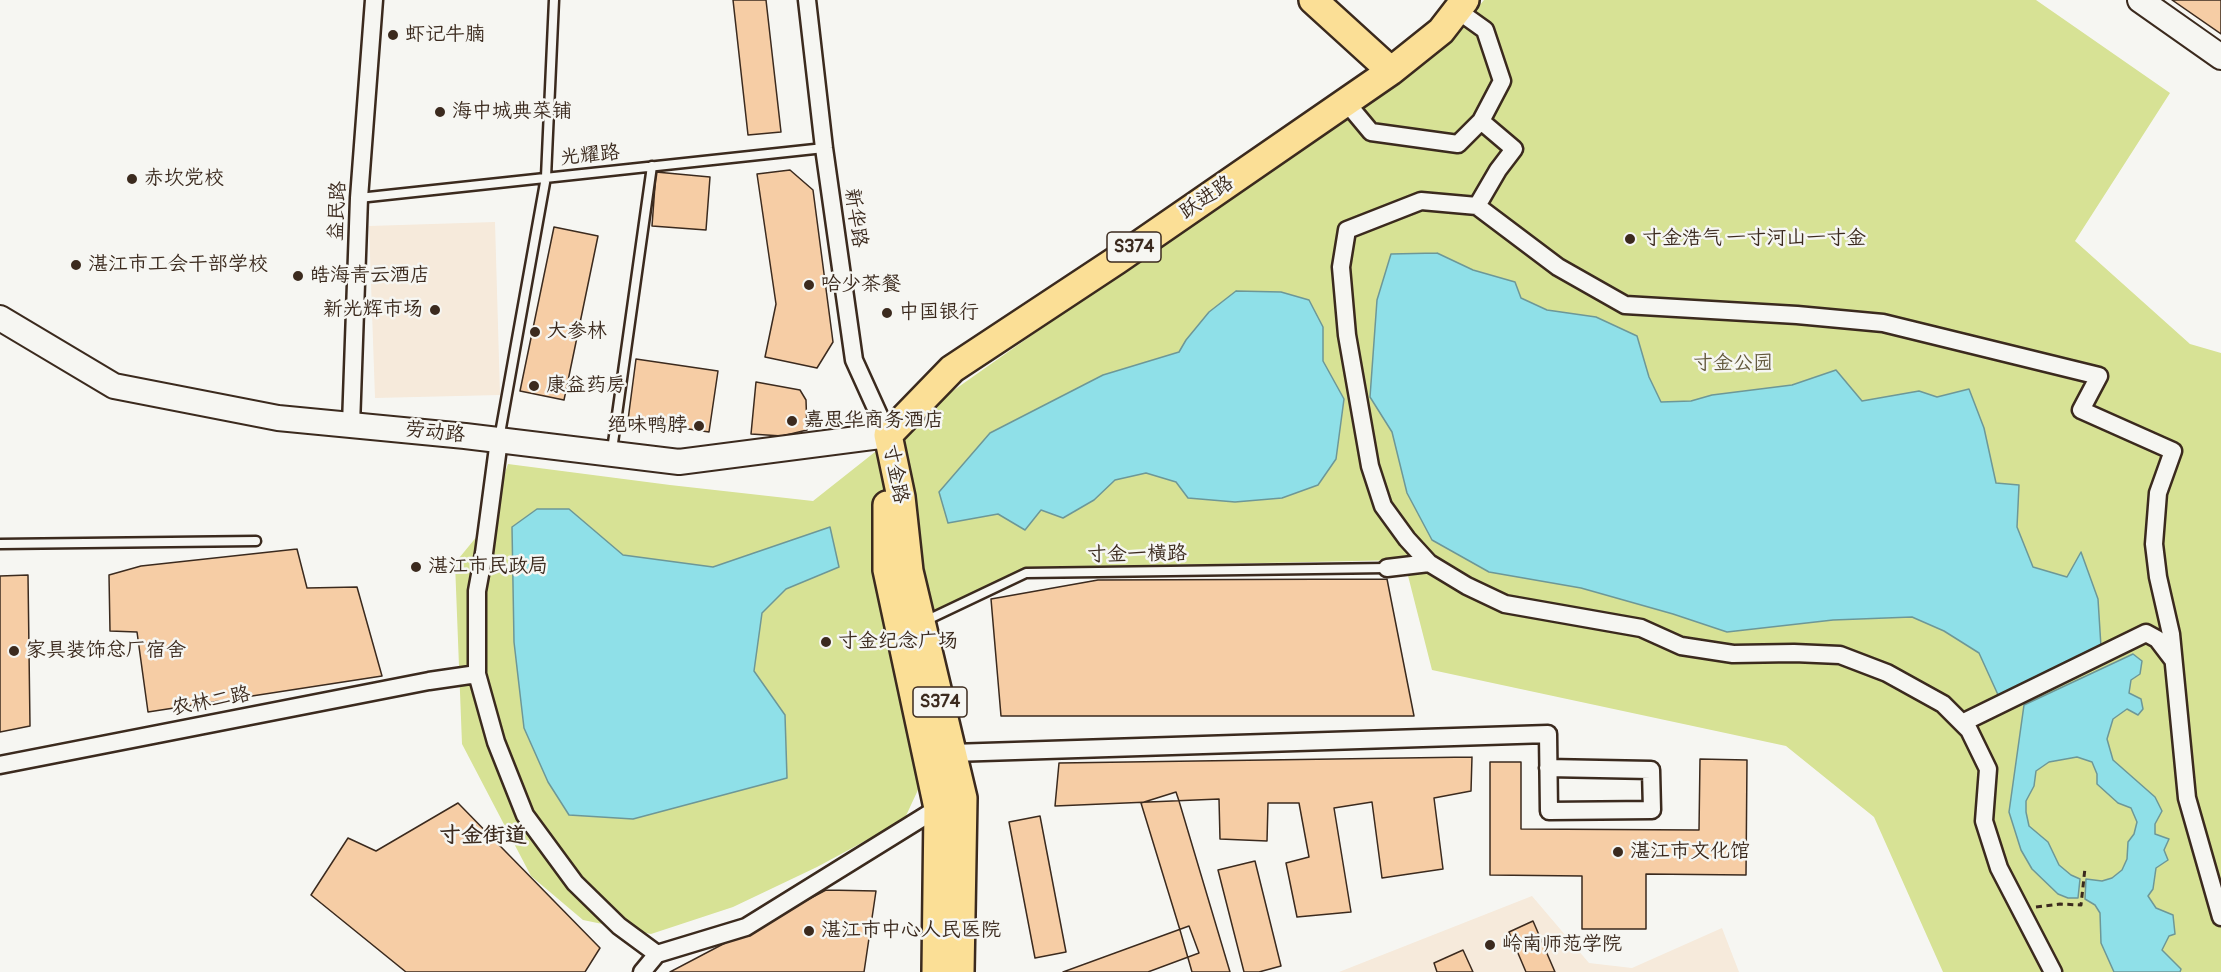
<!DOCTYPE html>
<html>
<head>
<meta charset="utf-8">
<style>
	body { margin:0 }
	canvas { display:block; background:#f6f6f2 }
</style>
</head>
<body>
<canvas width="2221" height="972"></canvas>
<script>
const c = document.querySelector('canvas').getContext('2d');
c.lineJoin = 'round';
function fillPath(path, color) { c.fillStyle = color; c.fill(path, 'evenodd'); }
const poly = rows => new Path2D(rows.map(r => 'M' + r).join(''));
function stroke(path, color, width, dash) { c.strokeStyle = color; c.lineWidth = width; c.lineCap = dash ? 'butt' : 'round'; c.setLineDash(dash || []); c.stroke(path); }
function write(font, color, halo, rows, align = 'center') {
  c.font = font + ' Pangolin,"LXGW WenKai TC",sans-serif'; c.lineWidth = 5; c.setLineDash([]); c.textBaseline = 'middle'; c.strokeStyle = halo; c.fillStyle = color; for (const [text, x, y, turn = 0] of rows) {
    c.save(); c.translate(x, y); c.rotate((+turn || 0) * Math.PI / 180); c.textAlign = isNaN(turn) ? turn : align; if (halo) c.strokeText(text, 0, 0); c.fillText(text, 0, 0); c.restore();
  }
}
fillPath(poly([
	[495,222,500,395,375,398,369,226],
	[1532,896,1589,963,1632,968,1722,928,1739,972,1339,972]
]), '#f6eadb');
fillPath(poly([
	[1484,0,2036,0,2170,93,2075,241,2190,344,2221,353,2221,972,1943,972,1874,817,1786,746,1432,670,1404,560,1027,568,891,643,924,777,904,820,817,867,733,907,651,934,583,920,531,876,462,744,455,563,487,524,508,464,670,485,813,501,947,395,1453,38]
]), '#d7e295');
const water = poly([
	[1437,253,1473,270,1515,282,1521,298,1547,310,1596,317,1637,336,1649,377,1661,402,1691,401,1712,395,1792,385,1836,370,1862,401,1919,391,1937,397,1969,389,1984,428,1996,483,2019,485,2017,527,2033,567,2067,577,2081,552,2098,599,2101,647,1999,697,1979,653,1944,631,1912,617,1833,620,1727,632,1673,614,1581,588,1489,572,1432,540,1407,493,1392,432,1370,397,1377,300,1391,254,1437,253],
	[1236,291,1281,292,1309,300,1323,327,1323,361,1344,399,1336,459,1318,485,1282,498,1235,502,1188,498,1176,482,1146,473,1115,480,1094,500,1063,518,1041,510,1025,530,998,514,948,523,939,492,990,433,1103,375,1179,352,1186,340,1209,312,1236,291],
	[537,509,569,509,623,555,713,567,830,527,839,567,786,589,762,613,754,671,785,715,787,778,633,819,569,815,548,782,524,728,514,642,512,527,537,509],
	[2133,654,2142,661,2140,674,2131,680,2129,693,2141,699,2143,709,2138,715,2127,709,2113,719,2107,739,2113,760,2155,797,2162,811,2155,824,2155,834,2169,839,2164,850,2168,860,2156,868,2153,889,2148,896,2156,908,2173,915,2175,934,2169,936,2162,950,2181,969,2180,972,2114,972,2101,943,2100,913,2095,905,2085,899,2086,879,2102,881,2112,878,2122,870,2127,859,2128,842,2134,834,2137,822,2131,808,2118,803,2097,784,2097,774,2092,762,2077,757,2049,762,2036,771,2034,786,2026,801,2026,812,2029,826,2048,842,2059,865,2071,875,2080,879,2078,898,2068,898,2058,894,2032,869,2021,850,2009,812,2024,705,2133,654]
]);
fillPath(water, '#8fe0e8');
stroke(water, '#6d9797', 1.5);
const building = poly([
	[733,0,766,0,781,132,748,135,733,0],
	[2172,0,2221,0,2221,34,2172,0],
	[790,170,813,190,833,342,817,368,765,357,776,304,757,174,790,170],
	[656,172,710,177,706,230,652,226,656,172],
	[554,227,598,236,564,400,520,391,554,227],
	[636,359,718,371,709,432,628,420,636,359],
	[756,382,800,390,806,400,807,430,782,436,751,434,756,382],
	[297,549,307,588,357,587,382,676,148,712,137,632,110,631,109,575,141,566,297,549],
	[28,575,30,726,0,732,0,576,28,575],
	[1387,579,1414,716,1001,716,991,599,1098,580,1387,579],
	[1472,757,1471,791,1434,798,1443,869,1382,878,1372,802,1334,808,1351,912,1297,917,1286,863,1309,857,1299,803,1268,803,1267,841,1220,839,1219,799,1055,806,1059,763,1472,757],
	[1700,759,1747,760,1746,875,1646,874,1646,929,1582,929,1582,876,1490,875,1490,762,1521,762,1521,829,1699,830,1700,759],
	[1176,792,1179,801,1230,972,1192,972,1180,930,1141,803,1176,792],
	[458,803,600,948,585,972,406,972,311,895,348,838,376,851,458,803],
	[1040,816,1066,952,1035,958,1009,822,1040,816],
	[1255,861,1281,966,1259,972,1244,972,1218,870,1255,861],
	[826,890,876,891,864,972,670,972,826,890],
	[1533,921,1555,972,1526,972,1509,932,1533,921],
	[1189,926,1199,953,1148,972,1063,972,1189,926],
	[1463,950,1473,972,1437,972,1434,963,1463,950]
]);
fillPath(building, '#f6cda5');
stroke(building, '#3b2a1e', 1.5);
const lane = poly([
	[359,198,824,148],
	[499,439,546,177,554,0],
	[612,450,652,166],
	[0,544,256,541],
	[925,621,1026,573,1387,568]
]);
const street = poly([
	[807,0,824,148,854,360,888,435],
	[1457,10,1485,30,1502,81,1481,121],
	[1346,102,1371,132,1458,144,1481,121,1514,149,1498,170,1477,206,1558,267,1625,305,1797,315,1883,323,2099,376,2081,410,2173,451,2158,493,2154,544,2158,577,2171,634,2187,798,2221,917],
	[351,425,359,198,374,0],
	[499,440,484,553,477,591,477,674,496,742,525,815,575,883,619,926,657,954,746,927,938,808],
	[1429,563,1407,539,1383,506,1370,466,1347,335,1341,267,1347,230,1421,201,1477,206],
	[1387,568,1429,563,1467,586,1505,604,1641,628,1681,646,1733,654,1794,653,1840,655,1887,673,1943,704,1969,730,1988,769,1984,821,1999,868,2053,972],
	[1962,723,2146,633,2157,639,2173,660],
	[952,753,1548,734,1549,811,1652,810,1651,770,1548,768],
	[0,765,429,681,477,674],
	[642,972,657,954]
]);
const secondary = poly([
	[2140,0,2221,57],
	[0,318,114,386,278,418,465,436,679,462,888,435]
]);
const primary = poly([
	[1313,0,1391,71],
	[888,435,952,369,1117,260,1391,71,1441,31,1465,0],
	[888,435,901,497,909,571,963,798,960,972],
	[887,505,887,570,938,808,936,972]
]);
stroke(lane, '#3b2a1e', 13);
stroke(street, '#3b2a1e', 21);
stroke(secondary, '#3b2a1e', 28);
stroke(primary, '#3b2a1e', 32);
stroke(poly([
	[2036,907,2060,904,2081,905,2085,868]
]), '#3b2a1e', 3, [6, 4.5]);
stroke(lane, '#f6f6f2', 8);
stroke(street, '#f6f6f2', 16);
stroke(secondary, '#f6f6f2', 24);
stroke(primary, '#fbdf96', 27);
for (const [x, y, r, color] of [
	[393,35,6,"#3b2a1e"],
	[440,112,6,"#3b2a1e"],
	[132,179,6,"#3b2a1e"],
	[1630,239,6,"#3b2a1e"],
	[76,265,6,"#3b2a1e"],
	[298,276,6,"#3b2a1e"],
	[809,285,6,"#3b2a1e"],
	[435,310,6,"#3b2a1e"],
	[887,313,6,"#3b2a1e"],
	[535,332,6,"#3b2a1e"],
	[534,386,6,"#3b2a1e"],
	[792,421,6,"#3b2a1e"],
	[699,426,6,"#3b2a1e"],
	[416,567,6,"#3b2a1e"],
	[826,642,6,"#3b2a1e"],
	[14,651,6,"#3b2a1e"],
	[1618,852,6,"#3b2a1e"],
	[809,931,6,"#3b2a1e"],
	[1490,945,6,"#3b2a1e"]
]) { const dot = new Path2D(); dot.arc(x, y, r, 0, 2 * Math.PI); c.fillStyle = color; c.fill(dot); stroke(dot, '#f6f6f2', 2); }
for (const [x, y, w] of [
	[1134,247,54],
	[940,702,54]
]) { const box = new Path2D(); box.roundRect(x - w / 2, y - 15, w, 30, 4.5); c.fillStyle = '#f6f6f2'; c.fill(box); stroke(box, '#3b2a1e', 1.5); }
write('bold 18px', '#3b2a1e', null, [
	["S374",1134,247],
	["S374",940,702]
]);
write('20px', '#3b2a1e', '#f6f6f2', [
	["虾记牛腩",405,35],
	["海中城典菜铺",452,112],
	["赤坎党校",144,179],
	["寸金浩气 一寸河山一寸金",1642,239],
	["湛江市工会干部学校",88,265],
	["皓海青云酒店",310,276],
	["哈少茶餐",821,285],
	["新光辉市场",423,310,"right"],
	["中国银行",899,313],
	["大参林",547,332],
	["康益药房",546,386],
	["嘉思华商务酒店",804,421],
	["绝味鸭脖",687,426,"right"],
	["湛江市民政局",428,567],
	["寸金纪念广场",838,642],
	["家具装饰总厂宿舍",26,651],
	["湛江市文化馆",1630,852],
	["湛江市中心人民医院",821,931],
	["岭南师范学院",1502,945]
], 'left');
write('20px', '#3b2a1e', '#f6f6f2', [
	["光耀路",590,156,-6],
	["跃进路",1207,198,-34],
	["益民路",338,211,-87],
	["新华路",855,218,82],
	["劳动路",435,433,6],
	["寸金路",895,474,79],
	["寸金一横路",1137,555,-1],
	["农林二路",211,702,-11]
]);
write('20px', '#62583c', '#f6f6f2', [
	["寸金公园",1733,364]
]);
write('bold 22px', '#3b2a1e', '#f6f6f2', [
	["寸金街道",483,836]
]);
</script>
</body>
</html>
